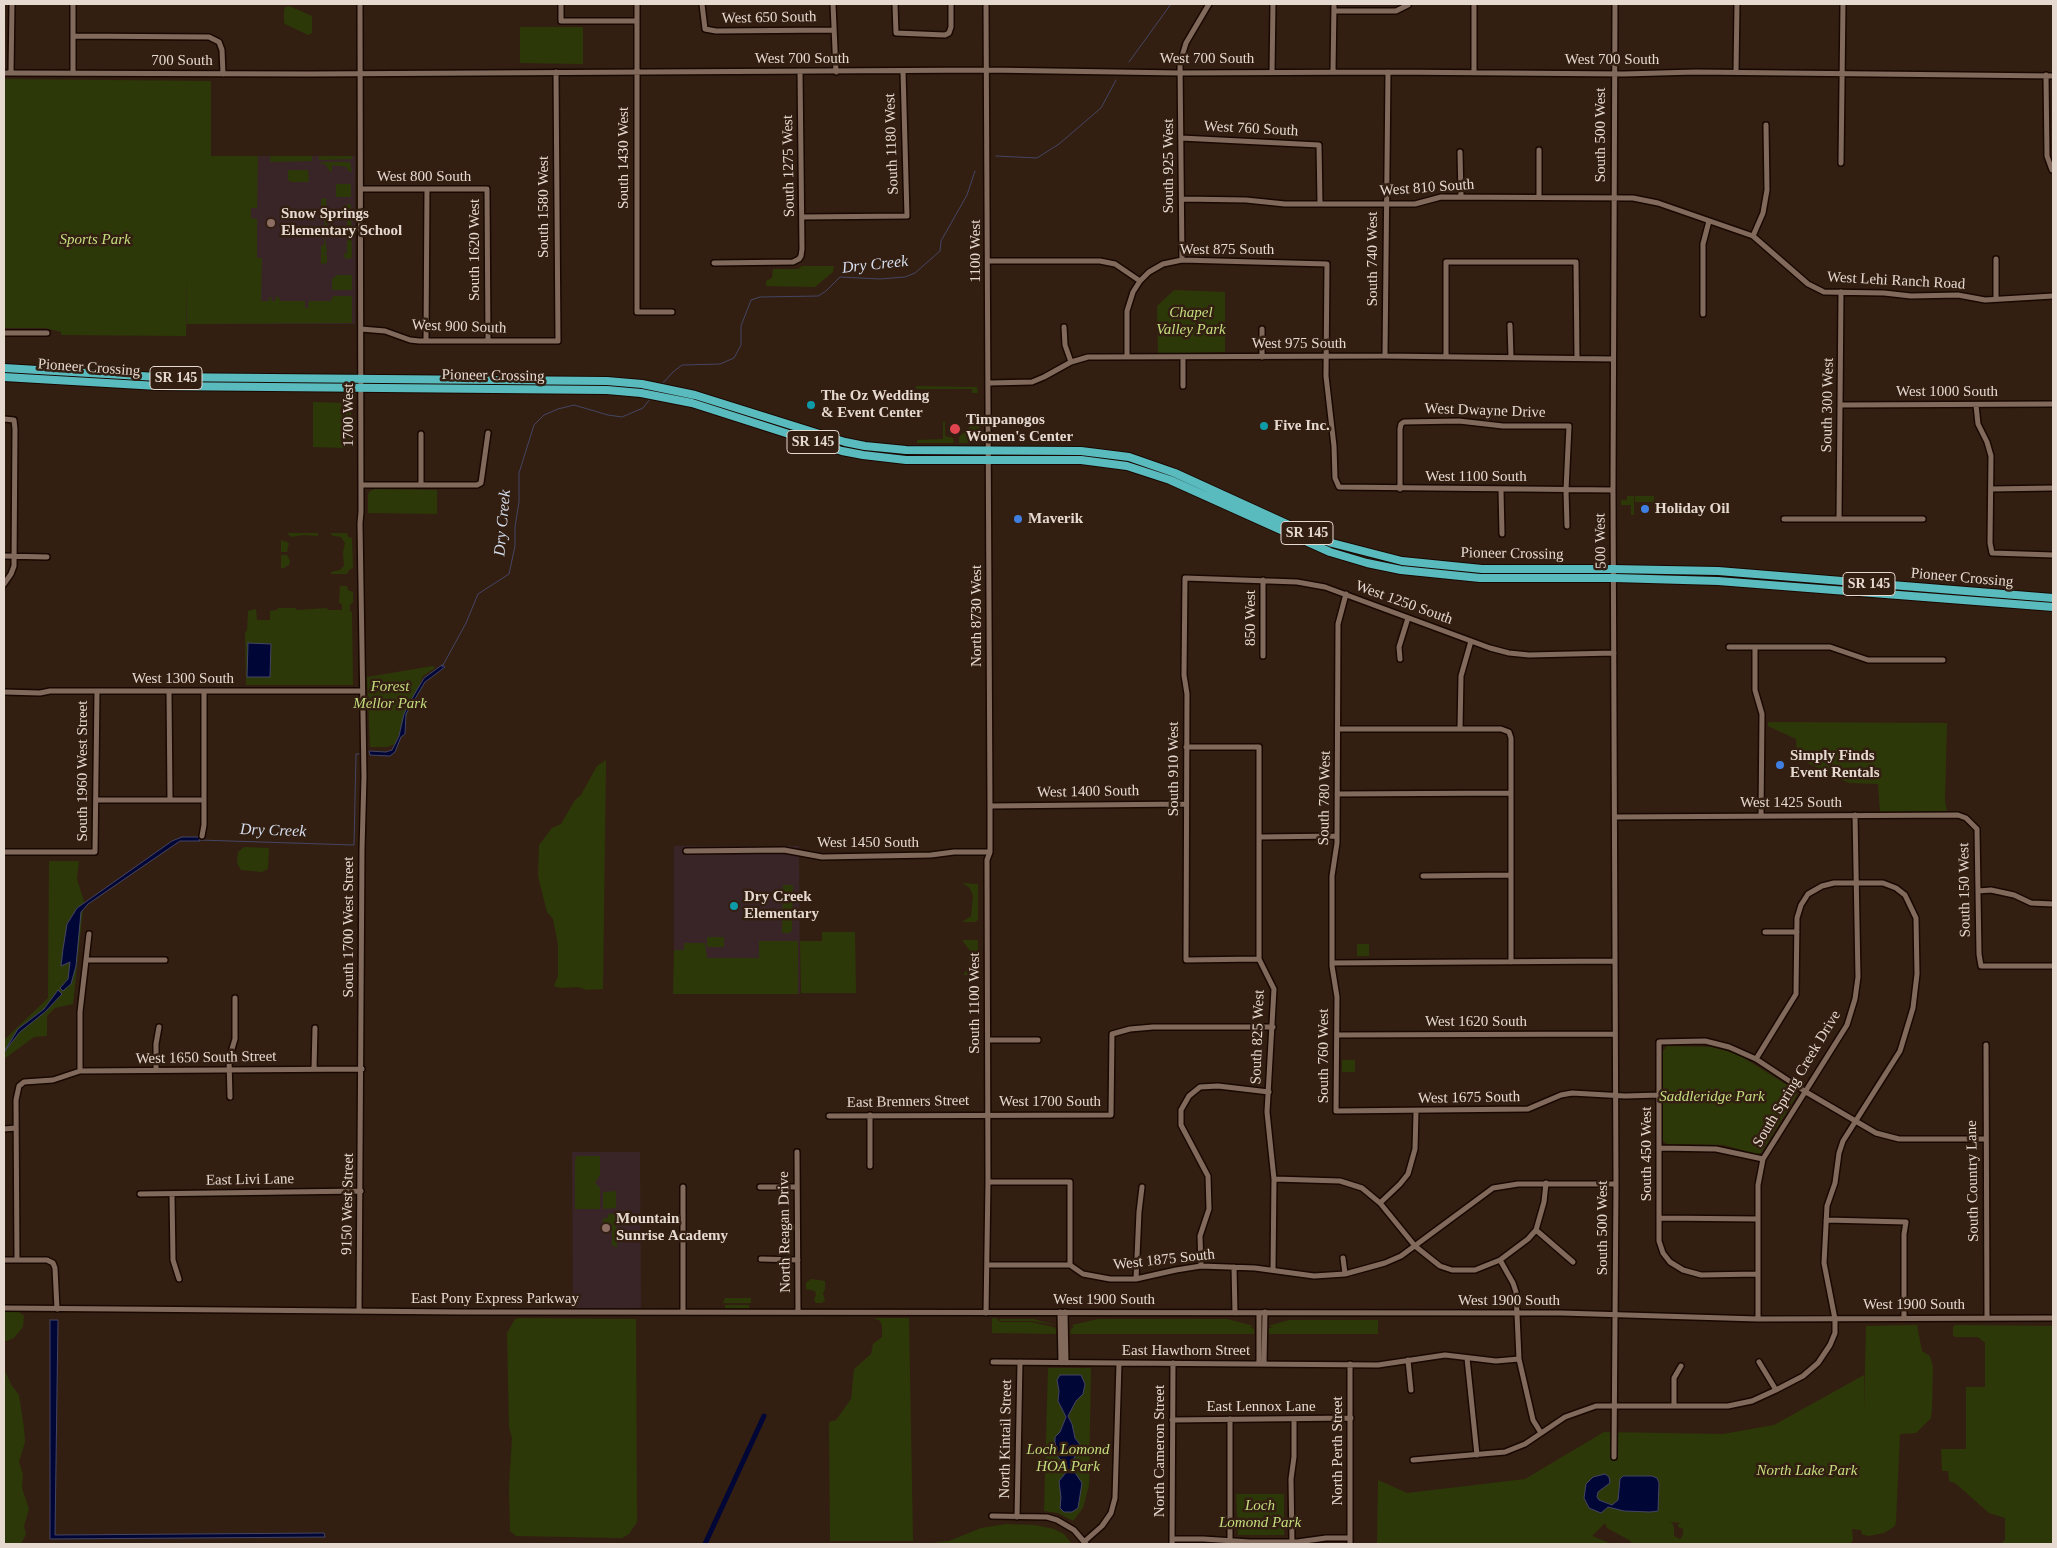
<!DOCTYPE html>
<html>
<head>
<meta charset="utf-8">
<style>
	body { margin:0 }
	#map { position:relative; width:2057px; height:1548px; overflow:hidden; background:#331f12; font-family:Georgia,serif }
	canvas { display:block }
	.frame { position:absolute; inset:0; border:5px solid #e6d9d0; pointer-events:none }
</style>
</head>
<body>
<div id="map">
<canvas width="2057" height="1548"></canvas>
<div class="frame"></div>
</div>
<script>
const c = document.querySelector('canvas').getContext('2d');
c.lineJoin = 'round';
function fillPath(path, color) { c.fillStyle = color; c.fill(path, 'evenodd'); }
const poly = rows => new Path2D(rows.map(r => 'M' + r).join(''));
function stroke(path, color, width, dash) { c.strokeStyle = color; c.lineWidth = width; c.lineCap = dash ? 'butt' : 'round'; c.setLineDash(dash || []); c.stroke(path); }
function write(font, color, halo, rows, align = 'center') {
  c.font = font + ' Georgia,serif'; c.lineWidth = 5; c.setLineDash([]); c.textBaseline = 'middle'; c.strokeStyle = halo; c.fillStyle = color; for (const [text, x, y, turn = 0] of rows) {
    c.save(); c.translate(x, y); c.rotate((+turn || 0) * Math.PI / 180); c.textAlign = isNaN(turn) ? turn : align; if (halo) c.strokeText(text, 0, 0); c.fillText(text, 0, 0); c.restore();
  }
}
fillPath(poly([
	[187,156,355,156,355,324,186,324],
	[674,846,799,846,800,994,674,994],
	[572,1152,640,1152,641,1309,573,1309]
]), '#392528');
fillPath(poly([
	[289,6,312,16,312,33,308,35,285,24,284,22,284,11,285,7],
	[520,27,583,27,583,64,520,63],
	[4,79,211,81,211,156,258,156,257,208,251,208,251,218,257,219,257,258,262,258,261,301,269,301,269,297,271,297,272,301,275,301,276,297,279,297,280,301,305,301,305,308,308,308,309,301,331,301,333,296,352,296,352,323,187,324,187,271,186,336,61,335,61,332,45,328,4,328],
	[270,156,312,156,312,161,270,162],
	[319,156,352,156,352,159,319,160],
	[319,162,350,162,352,172,348,171,347,167,332,165,332,171,330,172,326,165],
	[288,170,308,170,309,182,291,182,288,180],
	[336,184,351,184,351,197,336,197],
	[326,198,327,226,325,226,324,217,321,216,321,199],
	[351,204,352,258,345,259,344,252,347,254,347,214,343,208,345,205],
	[325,236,327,253,323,254,327,255,327,263,321,264,321,246,324,245],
	[802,266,834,266,833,272,815,287,766,286,766,281,772,278,773,269,798,269],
	[337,275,352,275,352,290,332,290,332,279],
	[1174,290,1225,292,1225,352,1158,354,1157,306],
	[916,386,977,387,978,393,972,393,972,389,916,389],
	[313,402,348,403,351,406,352,445,345,448,313,447],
	[943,422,945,422,945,436,953,438,954,443,917,443,917,440,943,439],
	[975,422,980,422,978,437,971,443,959,443,959,437],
	[375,489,437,490,437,514,368,513,368,494,370,491],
	[1627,496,1634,496,1634,515,1631,515,1631,505,1621,505,1621,500,1627,500],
	[1635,496,1654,496,1654,502,1635,502],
	[287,533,318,533,318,536,304,535,291,537],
	[330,533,347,533,348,537,352,538,353,568,349,570,347,574,331,574,331,572,340,570,344,566,343,552,345,543,341,537,333,536],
	[281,540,289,543,287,552,281,552],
	[281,555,287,555,290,561,289,565,284,568,281,568],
	[340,586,347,586,348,590,353,592,353,602,350,605,350,611,352,612,353,685,246,685,245,632,247,631,248,611,256,609,257,620,270,620,270,611,277,610,278,608,295,608,297,610,327,608,328,610,342,610,342,604,339,603],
	[433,666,435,668,423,676,395,744,387,747,370,747,367,677],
	[1768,722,1947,723,1945,801,1947,811,1880,812,1878,784,1849,783,1797,758,1796,739,1768,726],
	[606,760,603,989,587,990,578,987,560,988,554,986,558,976,558,945,553,919,547,912,538,876,539,845,552,828,561,824,575,800,581,795,597,766],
	[244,847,269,848,268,869,262,872,241,870,237,863,238,852],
	[49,861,79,861,77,879,84,901,73,1004,55,1008,47,1016,47,1036,34,1037,4,1059,4,1040,48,998],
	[962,883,978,884,978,920,975,922,962,922,971,916,973,896,970,888],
	[783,885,793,885,792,930,790,933,782,933],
	[822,932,855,932,856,993,801,993,800,941,822,941],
	[707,937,724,937,724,947,707,947],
	[962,940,978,940,978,975,963,975,970,966,969,957,971,952],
	[759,941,798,941,798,994,673,994,674,950,684,950,684,943,705,943,707,958,759,958],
	[1357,944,1369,944,1369,956,1357,956],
	[1667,1046,1712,1047,1734,1053,1744,1058,1795,1090,1797,1095,1761,1153,1756,1154,1724,1145,1667,1144,1663,1141,1663,1051],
	[1342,1060,1355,1060,1355,1072,1342,1072],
	[577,1156,600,1156,600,1175,595,1183,600,1188,600,1209,575,1209,575,1160],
	[616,1191,616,1208,603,1209,603,1192],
	[608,1214,616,1214,617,1248,612,1245,612,1224,603,1223,603,1218,608,1218],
	[811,1279,825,1281,825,1289,823,1293,825,1300,822,1303,816,1303,814,1300,816,1295,815,1291,806,1289,806,1283],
	[725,1298,751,1298,751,1303,723,1303],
	[725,1305,749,1305,749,1309,725,1308],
	[4,1312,19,1312,24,1316,23,1327,14,1338,4,1342],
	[519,1318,636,1319,637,1522,629,1534,622,1538,516,1536,510,1531,509,1486,512,1438,509,1427,507,1333,515,1319],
	[874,1318,909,1318,913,1541,830,1541,829,1422,836,1420,851,1399,854,1369,871,1354,873,1344,882,1337,882,1326,880,1321],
	[992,1318,996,1318,1000,1322,1031,1322,1053,1327,1056,1329,1056,1334,992,1333],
	[999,1319,1033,1319,1056,1325,1031,1321,1000,1321],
	[1098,1319,1227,1319,1254,1326,1250,1327,1254,1329,1254,1334,1070,1334,1071,1329,1074,1327,1072,1325],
	[1289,1320,1378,1320,1378,1334,1269,1334,1269,1328,1273,1327,1268,1326],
	[1917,1325,1922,1351,1930,1356,1933,1367,1932,1410,1931,1418,1916,1433,1900,1434,1896,1521,1895,1526,1884,1533,1868,1536,1862,1534,1861,1530,1852,1529,1853,1540,1850,1544,1631,1544,1631,1541,1607,1528,1605,1523,1592,1536,1612,1544,1377,1544,1378,1480,1407,1493,1525,1479,1604,1432,1723,1434,1774,1425,1864,1375,1864,1410,1866,1326],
	[1668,1522,1682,1523,1678,1524,1678,1527,1683,1529,1683,1535,1680,1539,1674,1536,1674,1527,1672,1523],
	[1955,1325,2053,1326,2053,1544,2000,1544,2005,1540,2005,1518,1989,1513,1955,1483,1949,1481,1948,1471,1942,1471,1941,1449,1966,1449,1966,1387,1985,1387,1985,1343,1978,1337,1955,1337,1953,1335,1953,1327],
	[1048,1368,1091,1368,1089,1485,1083,1508,1073,1521,1058,1513,1044,1511],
	[4,1369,12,1386,19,1395,24,1428,25,1442,19,1462,23,1474,22,1488,29,1509,24,1526,26,1534,21,1544,4,1544],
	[1236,1494,1284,1494,1284,1535,1238,1535],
	[1006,1524,1035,1525,1054,1529,1064,1534,1072,1544,924,1544,949,1541,981,1528]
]), '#2d3808');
const water = poly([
	[248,643,271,644,270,677,247,677,248,643],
	[442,665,445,667,425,682,406,714,405,734,401,737,395,752,390,756,370,755,369,751,386,752,392,750,399,736,404,714,411,700,424,678,442,665],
	[182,837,199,837,200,841,180,841,88,904,81,912,76,966,71,984,63,991,60,988,68,979,70,962,61,966,63,949,67,924,77,908,172,841,182,837],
	[58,990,62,994,45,1012,20,1032,4,1052,18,1029,44,1009,58,990],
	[50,1320,58,1320,55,1535,324,1533,325,1537,50,1539,50,1320],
	[1060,1375,1081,1375,1085,1384,1083,1394,1076,1401,1068,1416,1072,1424,1075,1438,1081,1446,1070,1465,1082,1483,1078,1508,1072,1512,1064,1512,1060,1508,1061,1498,1059,1481,1068,1470,1057,1455,1055,1442,1055,1437,1060,1432,1066,1417,1058,1401,1059,1391,1057,1380,1060,1375],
	[1605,1474,1609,1477,1610,1483,1598,1492,1597,1497,1599,1500,1612,1505,1618,1500,1620,1479,1623,1476,1652,1476,1657,1478,1659,1483,1658,1511,1650,1512,1624,1511,1608,1507,1601,1513,1589,1508,1584,1498,1586,1484,1593,1477,1605,1474]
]);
fillPath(water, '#000636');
stroke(water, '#454564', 1);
stroke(poly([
	[1129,62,1171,4],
	[996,156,1037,158,1059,144,1101,108,1116,80],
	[662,384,673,372,682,365,720,364,734,358,741,345,741,326,751,300,760,297,818,296,826,291,840,277,880,279,905,277,915,273,940,251,941,241,967,195,975,171],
	[442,667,466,623,478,594,509,574,515,546,515,527,519,502,519,473,534,425,544,415,558,409,574,405,608,415,622,417,643,408,650,399],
	[199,840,354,845,356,754,361,754]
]), '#454564', 1);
stroke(poly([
	[705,1544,764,1416]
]), '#000636', 5);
const minor = poly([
	[561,4,561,21,637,21],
	[637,4,637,312,672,312],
	[702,4,705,29,716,31,833,30],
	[833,4,836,72],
	[895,4,896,33,945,35,949,33,951,27,951,4],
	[1334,11,1396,11,1408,5],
	[73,36,209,37,219,42,222,50,223,74],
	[1272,72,1273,4],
	[1333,72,1334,4],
	[1474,72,1474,4],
	[1736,72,1737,4],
	[4,73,310,74,988,70,1180,73,1388,72,1624,74,1696,72,2053,76],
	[11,73,12,4],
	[73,73,73,4],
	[2046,75,2047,156,2052,170],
	[1181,138,1319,145,1320,204],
	[1539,150,1539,197],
	[1460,152,1461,197],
	[1841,163,1843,4],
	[361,189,487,189,488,341],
	[1182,199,1246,200,1285,204,1415,204,1441,197,1633,198,1658,203,1753,236,1808,284,1824,292,1884,293,1911,296,1958,295,1985,300,2053,296],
	[802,217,907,216,903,71],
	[1753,236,1763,213,1767,190,1766,125],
	[1996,259,1996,299],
	[1182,260,1180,63,1186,43,1209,4],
	[988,261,1100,261,1115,264,1140,281],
	[714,263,793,262,799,259,801,256,802,249,800,71],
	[1703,314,1703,244,1709,221],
	[1510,325,1511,357],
	[1064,327,1065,345,1071,362],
	[361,329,385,331,410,340,419,341,558,341,556,72],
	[1262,329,1262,357],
	[4,333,47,333],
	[426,341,427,189],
	[1385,356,1388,72],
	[1127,357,1127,311,1133,292,1140,281,1149,272,1163,264,1182,260,1327,264,1326,376,1334,446,1335,478,1339,487,1613,490],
	[1183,357,1183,386],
	[1446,357,1446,262,1576,262,1577,358],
	[990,383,1032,382,1044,377,1071,362,1088,357,1098,357,1385,356,1613,359],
	[1841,405,2053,404],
	[1976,405,1978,424,1987,442,1991,456,1990,543,1992,553,2053,555],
	[4,419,14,420,15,429,14,566,11,574,4,584],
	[421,434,421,485],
	[361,485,477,485,481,483,488,433],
	[1400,489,1400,429,1401,424,1404,422,1459,421,1503,426,1569,426,1566,490,1567,526],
	[1991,489,2053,488],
	[1501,490,1502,534],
	[1784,519,1923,519],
	[1839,519,1841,292],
	[4,556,47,557],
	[1346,594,1338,624,1337,843,1332,876,1332,966,1337,997,1336,1111,1528,1109,1561,1095,1572,1093,1625,1096,1660,1095],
	[1729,647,1830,647,1868,660,1943,660],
	[1755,647,1755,690,1762,714,1761,816],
	[1263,656,1263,580],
	[1400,659,1399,647,1408,618],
	[169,691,170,800],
	[4,692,40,693,50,691,362,691],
	[1338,729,1501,729,1509,732,1511,738,1511,962],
	[1460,729,1461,676,1471,641],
	[1186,747,1259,747,1259,959,1274,989,1267,1112,1274,1179,1273,1270],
	[1337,794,1511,793],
	[96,800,200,800],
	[990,806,1186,804],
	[1615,817,1958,815,1966,818,1977,829,1979,954,1981,966,2053,966],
	[202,836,204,825,204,691],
	[1259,837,1337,836],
	[686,851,784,850,822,857,931,855,954,852,990,852],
	[4,852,95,852,97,691],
	[1423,876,1511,875],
	[1978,891,1991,890,2014,895,2031,903,2053,904],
	[1765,932,1797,932],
	[1259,959,1186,960,1187,694,1184,675,1185,578,1297,582,1325,587,1490,648,1509,653,1529,655,1614,653],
	[86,960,165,960],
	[1332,963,1615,961],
	[1337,1035,1615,1034],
	[988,1040,1038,1040],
	[1986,1045,1987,1317],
	[314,1069,315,1028],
	[156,1070,156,1044,159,1027],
	[80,1071,80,1012,89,934],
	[230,1097,229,1059,235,1039,235,998],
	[870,1115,870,1166],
	[829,1116,1111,1115,1112,1034,1130,1029,1153,1027,1273,1027],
	[4,1129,16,1128],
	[1659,1148,1716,1149,1763,1159],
	[797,1152,798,1312],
	[1274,1179,1340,1181,1362,1188,1380,1203,1415,1246,1440,1266,1452,1270,1475,1270,1500,1260,1528,1239,1536,1230,1544,1202,1546,1183],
	[988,1182,1070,1182,1070,1265],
	[683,1187,683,1312],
	[760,1187,797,1187],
	[140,1194,361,1191],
	[172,1194,173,1260,179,1279],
	[1380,1203,1400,1184,1408,1174,1415,1149,1416,1112],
	[1659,1218,1758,1219],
	[1826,1220,1906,1222,1904,1234,1904,1318],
	[1536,1230,1573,1262],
	[761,1259,798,1260],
	[4,1260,47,1260,53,1263,55,1268,57,1309],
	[17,1260,16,1100,19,1086,24,1082,53,1080,80,1071,362,1069],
	[1500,1260,1513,1283,1516,1292,1519,1359,1533,1420,1541,1433],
	[987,1265,1070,1265,1083,1274,1110,1279,1136,1279,1176,1270,1201,1266,1255,1268,1314,1276,1345,1274,1343,1258],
	[1201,1266,1200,1236,1209,1209,1208,1176,1181,1125,1181,1110,1189,1096,1200,1087,1218,1086,1269,1092],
	[1234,1267,1235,1313],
	[1345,1274,1385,1263,1401,1256,1493,1188,1518,1184,1616,1184],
	[1758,1274,1701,1275,1683,1270,1670,1262,1663,1253,1659,1241,1659,1042,1705,1041,1729,1047,1756,1059,1806,1092,1876,1133,1899,1139,1985,1139],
	[1136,1279,1139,1212,1142,1187],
	[4,1308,462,1312,1561,1313,1758,1319,2053,1318],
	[359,1311,362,849,364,777,360,523,361,512,360,4],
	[1060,1312,1061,1363],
	[1065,1312,1066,1363],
	[986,1313,988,1182,987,860,990,852,990,806,986,4],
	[1259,1313,1259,1364],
	[1758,1319,1758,1185,1763,1159,1847,1025,1855,999,1858,977,1855,815],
	[1467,1358,1477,1455],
	[1408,1360,1411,1390],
	[993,1362,1378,1365,1445,1355,1496,1361,1519,1359],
	[1759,1362,1776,1390],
	[1264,1364,1265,1312],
	[1674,1406,1674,1378,1681,1366],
	[1230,1419,1230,1541],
	[1172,1420,1351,1418],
	[1614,1457,1616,1184,1613,490,1615,4],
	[1413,1460,1505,1452,1525,1444,1565,1417,1596,1406,1728,1406,1752,1401,1776,1390,1803,1376,1818,1363,1830,1345,1835,1333,1835,1319,1824,1263,1827,1206,1835,1183,1839,1153,1843,1141,1900,1051,1913,1008,1917,974,1916,918,1905,895,1896,888,1883,883,1834,883,1822,886,1808,894,1801,905,1797,918,1796,994,1756,1059],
	[992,1516,1047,1517,1057,1520,1074,1530,1086,1544],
	[1017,1517,1020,1362],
	[1172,1539,1203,1539,1250,1542,1297,1542,1326,1538,1349,1538],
	[1085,1541,1102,1526,1111,1513,1115,1498,1119,1363],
	[1292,1542,1291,1479,1294,1457,1294,1419],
	[1172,1544,1173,1363],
	[1350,1544,1350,1364]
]);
const highway = poly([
	[4,368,158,377,607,381,642,384,695,395,845,442,865,446,906,450,1081,451,1129,457,1175,473,1302,531,1332,543,1402,561,1482,569,1613,569,1718,571,2053,598],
	[4,377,158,386,607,390,641,393,692,403,842,451,863,455,906,460,1081,460,1127,466,1170,480,1330,552,1367,563,1401,570,1480,578,1614,578,1718,581,2053,607]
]);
stroke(minor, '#190801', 8);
stroke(highway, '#190801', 10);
stroke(minor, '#816a5b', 5);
stroke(highway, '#5abbbe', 8);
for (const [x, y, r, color] of [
	[271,223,5,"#8d6e63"],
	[811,405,5,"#0f9aa8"],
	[1264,426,5,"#0f9aa8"],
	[955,429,6,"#e0444e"],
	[1645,509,5,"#3f7fe0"],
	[1018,519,5,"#3f7fe0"],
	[1780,765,5,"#3f7fe0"],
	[734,906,5,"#0f9aa8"],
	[606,1228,5,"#8d6e63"]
]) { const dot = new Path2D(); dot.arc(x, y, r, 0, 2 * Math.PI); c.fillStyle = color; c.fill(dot); stroke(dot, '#331f12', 2); }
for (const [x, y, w] of [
	[176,378,52],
	[813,442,52],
	[1307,533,52],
	[1869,584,52]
]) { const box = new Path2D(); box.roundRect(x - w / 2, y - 11.5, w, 23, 4); c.fillStyle = '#331f12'; c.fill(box); stroke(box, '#e6d9d0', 1); }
write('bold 14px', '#e6d9d0', null, [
	["SR 145",176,378],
	["SR 145",813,442],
	["SR 145",1307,533],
	["SR 145",1869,584]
]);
write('15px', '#e6d9d0', '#331f12', [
	["West 650 South",769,18,-1],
	["West 700 South",802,59],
	["West 700 South",1207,59],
	["West 700 South",1612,60],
	["700 South",182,61],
	["West 760 South",1251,129,3],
	["South 500 West",1601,135,-90],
	["South 1180 West",892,144,-92],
	["South 1430 West",624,158,-90],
	["South 1275 West",789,166,-91],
	["South 925 West",1169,166,-90],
	["West 800 South",424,177],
	["West 810 South",1427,188,-4],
	["South 1580 West",544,207,-90],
	["South 1620 West",475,250,-90],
	["West 875 South",1227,250],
	["1100 West",976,251,-90],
	["South 740 West",1373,259,-90],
	["West Lehi Ranch Road",1896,281,3],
	["West 900 South",459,327,2],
	["West 975 South",1299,344],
	["Pioneer Crossing",89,368,4],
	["Pioneer Crossing",493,376,1],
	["West 1000 South",1947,392],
	["South 300 West",1828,405,-89],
	["West Dwayne Drive",1485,411,2],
	["1700 West",349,415,-90],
	["West 1100 South",1476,477],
	["500 West",1601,541,-91],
	["Pioneer Crossing",1512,554,1],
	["Pioneer Crossing",1962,578,5],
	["West 1250 South",1404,603,20],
	["North 8730 West",977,616,-90],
	["850 West",1251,618,-90],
	["West 1300 South",183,679],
	["South 910 West",1174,769,-90],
	["South 1960 West Street",83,771,-90],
	["West 1400 South",1088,792,-1],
	["South 780 West",1325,798,-89],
	["West 1425 South",1791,803],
	["West 1450 South",868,843],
	["South 150 West",1965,890,-91],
	["South 1700 West Street",349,927,-90],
	["South 1100 West",975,1003,-90],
	["West 1620 South",1476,1022],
	["South 825 West",1258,1037,-88],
	["South 760 West",1324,1056,-90],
	["West 1650 South Street",206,1058,-1],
	["South Spring Creek Drive",1797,1079,-59],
	["West 1675 South",1469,1098,-1],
	["East Brenners Street",908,1102,-1],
	["West 1700 South",1050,1102],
	["South 450 West",1647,1154,-90],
	["East Livi Lane",250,1180,-1],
	["South Country Lane",1973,1181,-91],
	["9150 West Street",348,1204,-89],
	["South 500 West",1603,1228,-90],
	["North Reagan Drive",785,1232,-91],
	["West 1875 South",1164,1260,-6],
	["East Pony Express Parkway",495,1299],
	["West 1900 South",1104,1300],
	["West 1900 South",1509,1301],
	["West 1900 South",1914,1305],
	["East Hawthorn Street",1186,1351],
	["East Lennox Lane",1261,1407],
	["North Kintail Street",1006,1439,-89],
	["North Cameron Street",1160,1451,-90],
	["North Perth Street",1338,1451,-90]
]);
write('bold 15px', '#e6d9d0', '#331f12', [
	["Snow Springs",281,214],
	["Elementary School",281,231],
	["The Oz Wedding",821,396],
	["& Event Center",821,413],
	["Timpanogos",966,420],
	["Women's Center",966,437],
	["Five Inc.",1274,426],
	["Holiday Oil",1655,509],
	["Maverik",1028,519],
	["Simply Finds",1790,756],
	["Event Rentals",1790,773],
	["Dry Creek",744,897],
	["Elementary",744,914],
	["Mountain",616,1219],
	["Sunrise Academy",616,1236]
], 'left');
write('italic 15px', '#c5df7f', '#331f12', [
	["Sports Park",95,240],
	["Chapel",1191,313],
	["Valley Park",1191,330],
	["Forest",390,687],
	["Mellor Park",390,704],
	["Saddleridge Park",1712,1097],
	["Loch Lomond",1068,1450],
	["HOA Park",1068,1467],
	["North Lake Park",1807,1471],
	["Loch",1260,1506],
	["Lomond Park",1260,1523]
]);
write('italic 16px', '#d5deef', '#331f12', [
	["Dry Creek",875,265,-6],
	["Dry Creek",503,523,-85],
	["Dry Creek",273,831,2]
]);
</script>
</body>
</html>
